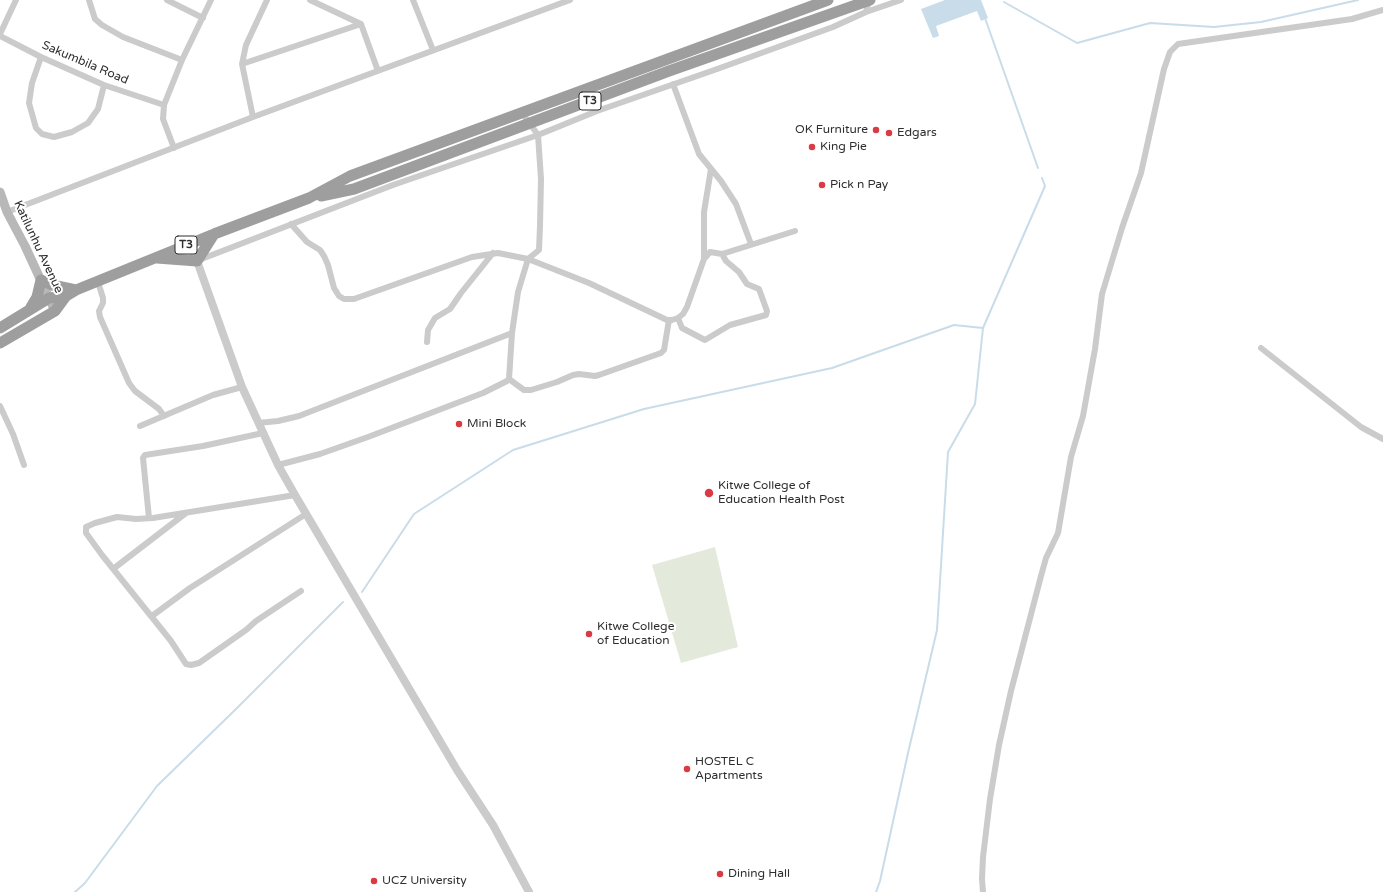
<!DOCTYPE html>
<html>
<head>
<meta charset="utf-8">
<style>
	body { margin:0 }
	canvas { display:block; background:#fff }
</style>
</head>
<body>
<canvas width="1383" height="892"></canvas>
<script>
const c = document.querySelector('canvas').getContext('2d');
c.lineJoin = 'round';
function fillPath(path, color) { c.fillStyle = color; c.fill(path, 'evenodd'); }
const poly = rows => new Path2D(rows.map(r => 'M' + r).join(''));
function stroke(path, color, width, dash) { c.strokeStyle = color; c.lineWidth = width; c.lineCap = dash ? 'butt' : 'round'; c.setLineDash(dash || []); c.stroke(path); }
function write(font, color, halo, rows, align = 'center') {
  c.font = font + ' "Varela Round",sans-serif'; c.lineWidth = 4; c.setLineDash([]); c.textBaseline = 'middle'; c.strokeStyle = halo; c.fillStyle = color; for (const [text, x, y, turn = 0] of rows) {
    c.save(); c.translate(x, y); c.rotate((+turn || 0) * Math.PI / 180); c.textAlign = isNaN(turn) ? turn : align; if (halo) c.strokeText(text, 0, 0); c.fillText(text, 0, 0); c.restore();
  }
}
fillPath(poly([
	[715,547,738,647,681,663,652,565]
]), '#e3eadc');
fillPath(poly([
	[945,0,981,0,988,18,981,21,977,11,936,26,939,36,933,38,921,9]
]), '#c9dce9');
stroke(poly([
	[1004,2,1077,43,1150,23,1214,27,1261,22,1358,0],
	[985,18,1038,168],
	[362,592,414,514,513,450,644,409,832,368,954,325,983,328],
	[75,892,85,883,157,786,236,709,343,602],
	[876,892,880,881,908,753,937,630,948,452,975,404,983,328,1045,186,1042,178]
]), '#c9dce9', 2);
stroke(poly([
	[89,0,95,19,102,25,123,37,182,60],
	[167,0,203,18],
	[310,0,361,24,378,71],
	[413,0,433,50],
	[866,12,901,0],
	[0,34,16,0],
	[0,36,41,57,104,85,164,105],
	[41,57,32,83,29,103,36,128,42,134,54,137,72,132,88,123,98,109,104,85],
	[242,64,361,24],
	[673,84,699,154,721,181,736,204,751,244],
	[253,117,242,64,246,45,267,0],
	[174,148,163,119,164,105,182,60,211,0],
	[7,212,253,117,570,0],
	[291,224,307,242,320,250,324,256,328,265,334,288,339,296,344,299,354,299,472,257,498,253,528,259,589,283,667,320,672,320,678,318,683,314,687,307,704,259,710,252,722,254,795,231],
	[704,259,704,212,711,169],
	[199,260,393,185,538,135,597,111,720,68,833,27,866,12,869,0],
	[98,282,103,298,103,303,99,311,100,317,129,383,135,391,159,409,164,416],
	[678,318,682,328,705,340,730,325,766,315,767,311,759,289,747,284,739,272,726,261,722,254],
	[427,342,428,330,435,318,450,309,461,293,493,253],
	[1261,348,1361,427,1383,439],
	[509,379,524,390,531,390,557,382,573,375,579,374,595,376,599,375,661,353,664,350,669,320],
	[0,406,13,434,24,465],
	[258,423,278,421,299,416,512,333],
	[140,426,213,395,242,387],
	[278,465,320,454,368,437,483,393,507,381,509,379,512,333,518,292,528,259,539,250,540,226,541,179,538,135,522,113],
	[295,495,153,518,136,519,117,517,95,523,86,527,86,533,102,555,171,641,186,664,191,665,199,663,246,630,256,621,301,591],
	[149,518,143,458,145,455,203,446,263,433],
	[113,569,186,513],
	[151,616,152,616,190,588,306,514],
	[983,892,982,879,983,857,990,799,999,745,1011,691,1041,576,1046,558,1058,533,1071,457,1083,416,1095,349,1102,294,1122,228,1141,173,1164,69,1170,52,1178,44,1352,19,1383,10]
]), '#cbcbcb', 6);
stroke(poly([
	[189,244,197,261,242,387,278,465,295,495,457,770,493,825,529,892]
]), '#cbcbcb', 8);
stroke(poly([
	[0,192,7,212,25,246,55,311]
]), '#b8b8b8', 9);
stroke(poly([
	[321,196,354,189,669,71,870,0],
	[157,258,197,261,214,234],
	[31,307,37,297,41,280,52,285,76,290],
	[0,328,49,298,66,296,76,290,214,234,309,198,350,176,828,0],
	[0,343,55,311,66,296]
]), '#9e9e9e', 11);
for (const [x, y, r, color] of [
	[876,130,4,"#da3a43"],
	[889,133,4,"#da3a43"],
	[812,147,4,"#da3a43"],
	[822,185,4,"#da3a43"],
	[459,424,4,"#da3a43"],
	[709,493,5,"#da3a43"],
	[589,634,4,"#da3a43"],
	[687,769,4,"#da3a43"],
	[720,874,4,"#da3a43"],
	[374,881,4,"#da3a43"]
]) { const dot = new Path2D(); dot.arc(x, y, r, 0, 2 * Math.PI); c.fillStyle = color; c.fill(dot); stroke(dot, '#fff', 1.5); }
for (const [x, y, w] of [
	[590,101,22],
	[186,245,22]
]) { const box = new Path2D(); box.roundRect(x - w / 2, y - 9, w, 18, 3); c.fillStyle = '#fff'; c.fill(box); stroke(box, '#2e2e2e', 1); }
write('bold 11px', '#2e2e2e', null, [
	["T3",590,101],
	["T3",186,245]
]);
write('12px', '#2e2e2e', '#fff', [
	["Sakumbila Road",85,63,23],
	["Katilunhu Avenue",38,247,65]
]);
write('12px', '#2e2e2e', '#fff', [
	["OK Furniture",868,130,"right"],
	["Edgars",897,133],
	["King Pie",820,147],
	["Pick n Pay",830,185],
	["Mini Block",467,424],
	["Kitwe College of",718,486],
	["Education Health Post",718,500],
	["Kitwe College",597,627],
	["of Education",597,641],
	["HOSTEL C",695,762],
	["Apartments",695,776],
	["Dining Hall",728,874],
	["UCZ University",382,881]
], 'left');
</script>
</body>
</html>
